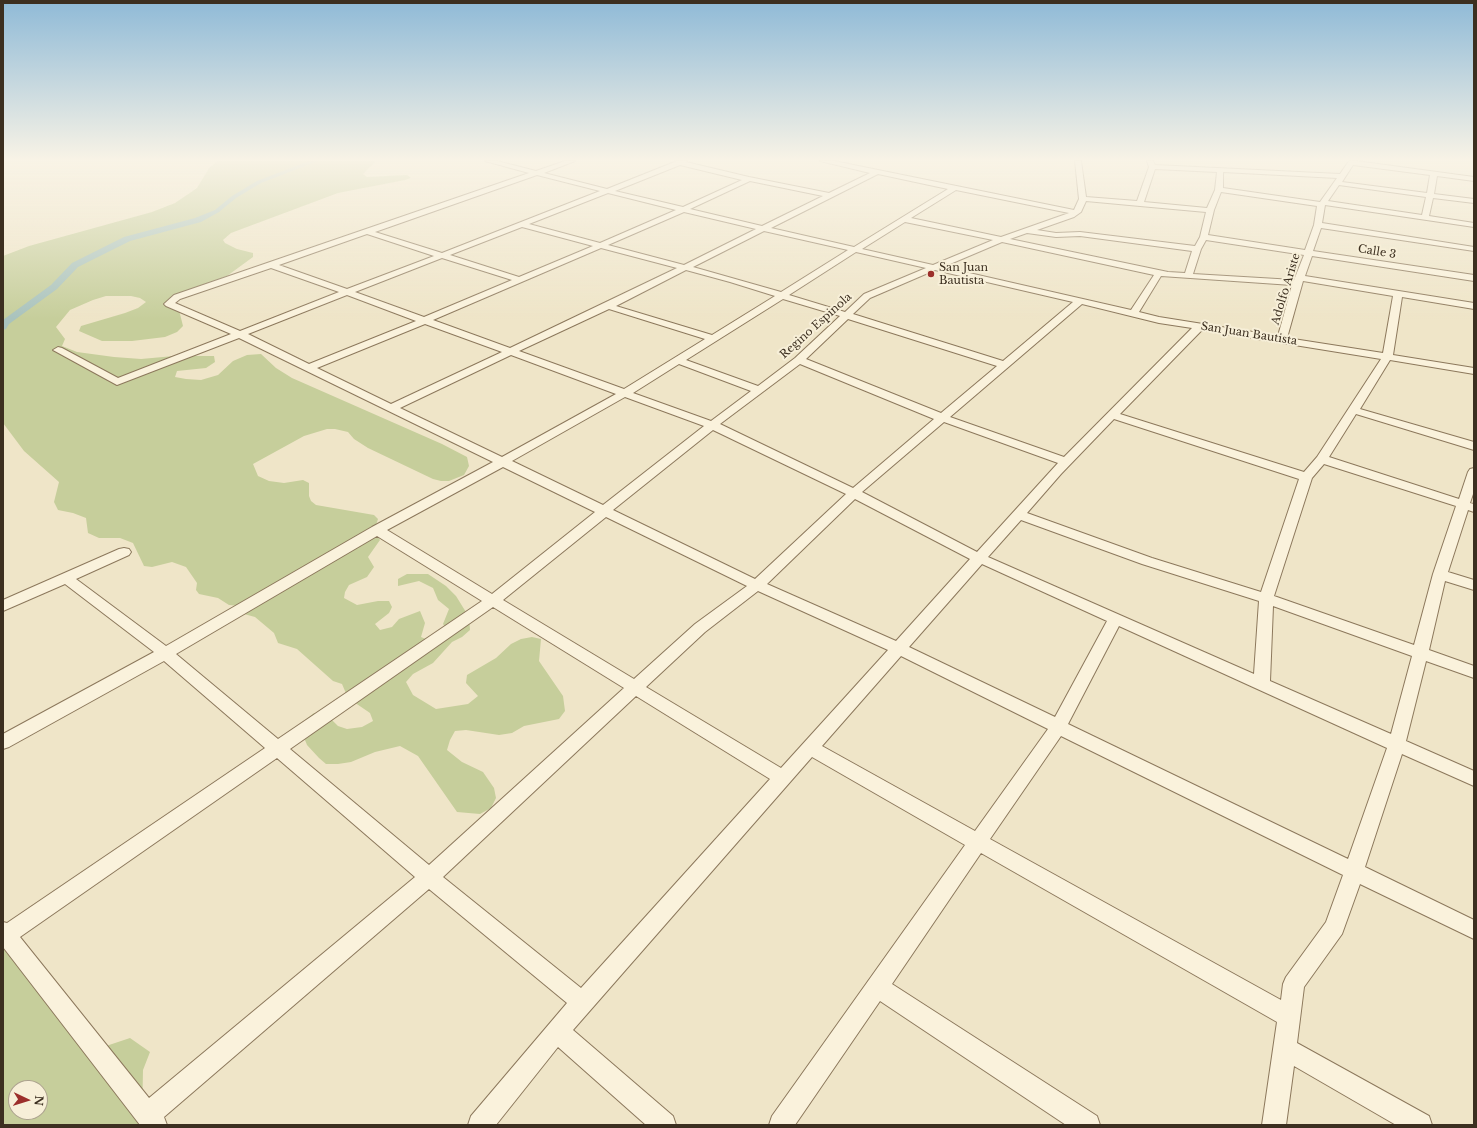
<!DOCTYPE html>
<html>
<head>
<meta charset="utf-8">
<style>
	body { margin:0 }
	#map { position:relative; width:1477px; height:1128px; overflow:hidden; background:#efe5c8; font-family:"Libre Baskerville",serif }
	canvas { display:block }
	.frame { position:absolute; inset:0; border:4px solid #3c2f20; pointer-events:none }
	.north { position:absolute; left:8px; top:1080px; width:40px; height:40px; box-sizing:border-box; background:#f7efd8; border:1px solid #aca28e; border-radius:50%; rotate:94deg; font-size:11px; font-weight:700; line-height:16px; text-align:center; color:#3c2f20 }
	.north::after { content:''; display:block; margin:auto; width:14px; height:18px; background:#9c2f2b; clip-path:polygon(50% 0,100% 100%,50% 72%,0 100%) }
</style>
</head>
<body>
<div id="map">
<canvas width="1477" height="1128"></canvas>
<div class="frame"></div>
<div class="north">N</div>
</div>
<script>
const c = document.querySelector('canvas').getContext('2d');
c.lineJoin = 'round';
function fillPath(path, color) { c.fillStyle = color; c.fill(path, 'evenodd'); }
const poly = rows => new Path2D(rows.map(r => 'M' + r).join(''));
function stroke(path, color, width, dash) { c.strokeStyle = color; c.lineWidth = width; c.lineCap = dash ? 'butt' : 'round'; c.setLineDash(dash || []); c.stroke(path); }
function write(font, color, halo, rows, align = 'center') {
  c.font = font + ' "Libre Baskerville",serif'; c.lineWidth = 4; c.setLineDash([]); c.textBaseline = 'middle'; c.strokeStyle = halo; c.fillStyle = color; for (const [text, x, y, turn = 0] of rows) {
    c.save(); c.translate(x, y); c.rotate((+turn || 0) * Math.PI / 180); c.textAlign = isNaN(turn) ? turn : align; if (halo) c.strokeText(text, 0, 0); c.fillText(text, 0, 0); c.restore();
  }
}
fillPath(poly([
	[218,161,376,161,363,174,367,177,407,175,411,178,405,180,338,193,231,233,223,240,225,243,237,249,253,253,253,257,227,276,184,292,178,298,177,302,183,326,177,332,165,337,132,341,102,341,79,331,81,326,125,313,138,308,146,302,140,298,131,296,106,296,93,300,70,310,56,327,65,339,62,346,77,352,114,357,141,359,174,356,214,356,215,362,206,368,177,371,175,377,186,379,201,380,218,375,233,361,247,355,261,354,276,368,292,378,442,444,467,457,469,466,464,475,449,481,441,481,433,479,368,448,354,439,348,432,335,429,327,429,304,436,253,464,258,476,269,481,284,483,303,480,309,483,309,496,311,501,316,505,374,515,378,519,374,531,380,540,368,557,374,567,367,577,349,585,345,592,344,598,357,605,378,601,389,601,392,607,389,613,375,624,380,630,392,627,399,619,420,611,425,623,421,637,428,640,447,630,443,624,449,609,438,600,433,588,419,581,398,586,398,579,407,574,428,574,446,586,456,596,469,617,470,630,462,637,452,642,433,663,413,674,406,682,413,695,436,709,468,704,478,696,466,683,467,675,496,658,511,644,521,639,532,637,541,639,539,661,563,696,565,711,559,719,524,726,512,733,499,735,466,730,455,731,450,740,447,750,462,762,483,772,494,788,496,798,491,808,480,814,457,812,418,756,400,746,375,752,351,762,338,764,326,764,319,758,307,745,301,730,305,720,314,713,326,714,338,726,347,729,362,727,373,721,370,713,348,698,342,684,333,681,297,649,278,643,274,633,255,617,244,614,240,606,229,605,218,598,199,594,196,590,197,583,186,567,172,562,152,567,144,566,133,543,120,538,99,538,88,533,86,518,73,513,58,510,54,502,59,482,24,451,3,423,3,256,29,246,152,212,175,203,197,188,209,168],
	[3,935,91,1051,130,1038,150,1052,143,1070,142,1120,146,1125,3,1125],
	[16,1088,40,1088,40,1112,16,1112]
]), '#c6ce9b');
fillPath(poly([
	[309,161,318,161,261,183,236,198,219,212,201,222,130,241,78,267,57,289,9,324,6,329,3,330,3,320,51,285,72,263,124,237,195,218,215,210,232,196,257,181,309,161]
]), '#a9c3bd');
const minor = poly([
	[485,161,497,161,536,171,565,161,575,161,544,173,607,189,677,161,687,161,686,162,749,177,829,193,870,173,820,161,834,161,1074,210,1079,199,1075,161,1081,161,1086,197,1137,201,1149,167,1147,161,1153,161,1155,165,1340,174,1349,161,1356,161,1474,177,1474,181,1437,176,1434,194,1474,199,1474,203,1433,198,1429,216,1474,223,1474,227,1325,205,1322,223,1474,247,1474,251,1321,228,1313,251,1474,275,1474,281,1312,256,1305,276,1474,303,1474,309,1402,297,1393,355,1474,368,1474,374,1390,360,1360,409,1474,442,1474,450,1356,414,1329,457,1459,499,1468,472,1470,469,1474,468,1474,491,1470,503,1474,504,1474,512,1468,510,1448,572,1474,580,1474,590,1445,581,1429,650,1474,666,1474,678,1426,661,1406,741,1474,771,1474,786,1402,754,1365,867,1474,920,1474,939,1360,884,1342,934,1304,987,1297,1043,1429,1116,1432,1125,1396,1125,1294,1066,1286,1125,1262,1125,1277,1022,981,853,892,984,1097,1116,1100,1125,1066,1125,880,1001,795,1125,769,1125,772,1116,965,845,812,757,573,1030,673,1116,676,1125,646,1125,558,1047,496,1125,468,1125,471,1116,567,1003,429,889,164,1117,167,1125,140,1125,3,947,3,922,7,923,265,748,164,661,9,747,3,749,3,734,154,652,65,584,3,611,3,600,119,549,124,548,129,549,131,552,129,555,76,579,166,646,372,527,493,462,239,338,117,385,53,350,58,347,62,348,118,378,231,334,166,306,164,304,174,295,529,173,485,161],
	[680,165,742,180,683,207,615,191,680,165],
	[1353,165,1430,175,1427,193,1342,182,1353,165],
	[1155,169,1217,172,1215,190,1207,208,1144,202,1155,169],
	[1223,172,1337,178,1320,202,1223,188,1223,172],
	[878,174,948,189,854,247,771,228,878,174],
	[537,175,600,191,442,253,375,232,537,175],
	[750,181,823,196,762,226,690,209,750,181],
	[1339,185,1426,197,1422,215,1328,201,1339,185],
	[956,190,1069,213,1001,237,911,218,956,190],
	[1221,192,1317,206,1314,225,1305,250,1208,235,1214,210,1221,192],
	[608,193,676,210,600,243,529,224,608,193],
	[1086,201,1140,206,1206,212,1200,237,1195,246,1080,232,1056,233,1037,230,1074,217,1081,212,1086,201],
	[684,212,756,229,684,265,608,245,684,212],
	[905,222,993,240,933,265,862,249,905,222],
	[522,227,593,246,519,277,450,255,522,227],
	[764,231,848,250,781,292,693,267,764,231],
	[1027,233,1056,237,1080,236,1192,251,1185,273,1168,272,1010,239,1027,233],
	[367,234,434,256,347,289,279,265,367,234],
	[1206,240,1304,255,1294,280,1193,274,1201,249,1206,240],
	[1002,242,1154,275,1131,310,943,267,1002,242],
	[601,248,677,268,510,348,433,320,601,248],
	[856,252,926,268,864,294,845,312,789,295,856,252],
	[442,258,512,280,424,317,355,292,442,258],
	[271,268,339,292,240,331,175,303,180,299,271,268],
	[686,270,730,282,775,296,712,335,616,306,686,270],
	[935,270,1073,302,1003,361,853,314,870,298,935,270],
	[1161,276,1292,285,1278,336,1159,317,1139,312,1161,276],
	[1303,281,1393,296,1383,353,1287,338,1303,281],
	[347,295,416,321,309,364,248,334,347,295],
	[783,299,840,316,795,358,758,386,686,360,783,299],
	[1082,304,1159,323,1192,328,1064,457,950,417,1082,304],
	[609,309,705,339,624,389,519,351,609,309],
	[848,319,997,366,941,413,806,359,848,319],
	[425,324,502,352,391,404,317,368,425,324],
	[1202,330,1282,343,1381,359,1317,457,1304,472,1120,414,1202,330],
	[511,355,616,394,502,457,400,408,511,355],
	[679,364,751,391,711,421,633,393,679,364],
	[800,364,934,419,853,488,720,424,800,364],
	[625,397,704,426,603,505,512,461,625,397],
	[1114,419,1299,479,1261,592,1152,558,1027,513,1061,474,1114,419],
	[944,422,1058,463,977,552,862,492,944,422],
	[713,430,846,494,755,579,613,510,713,430],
	[1324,464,1456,506,1433,574,1414,645,1274,596,1312,478,1324,464],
	[503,467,595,512,492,594,387,530,503,467],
	[855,499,970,559,896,641,767,584,855,499],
	[606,517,747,586,695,624,634,679,503,600,606,517],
	[1021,520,1142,564,1259,601,1254,674,988,557,1021,520],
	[377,536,482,601,278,739,176,654,377,536],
	[982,564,1107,621,1055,717,909,647,982,564],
	[758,591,888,650,781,768,646,687,705,632,758,591],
	[1273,606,1412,656,1391,734,1270,681,1273,606],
	[493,607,624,688,429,865,290,749,493,607],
	[1119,626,1387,748,1348,859,1068,724,1119,626],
	[901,656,1048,729,975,831,822,746,901,656],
	[636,696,770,779,581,988,443,877,636,696],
	[1061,736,1343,875,1326,922,1286,977,1283,984,1281,1000,990,839,1061,736],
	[277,758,415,877,149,1098,20,937,277,758]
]);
stroke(minor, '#8c785c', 2);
fillPath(minor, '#faf2dc');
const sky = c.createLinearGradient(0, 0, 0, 319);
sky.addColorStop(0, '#8fbad7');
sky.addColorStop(0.5, '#f8f3e6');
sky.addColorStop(1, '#f8f3e600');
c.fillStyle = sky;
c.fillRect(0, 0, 1477, 319);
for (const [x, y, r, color] of [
	[931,274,4,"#9c2f2b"]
]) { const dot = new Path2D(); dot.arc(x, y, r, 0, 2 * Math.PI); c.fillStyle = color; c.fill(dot); stroke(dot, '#f7efd8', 1.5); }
write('11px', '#3c2f20', '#f7efd8', [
	["Calle 3",1377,252,9],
	["Adolfo Ariste",1286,289,-73],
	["Regino Espinola",816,326,-42],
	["San Juan Bautista",1249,334,9]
]);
write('11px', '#3c2f20', '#f7efd8', [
	["San Juan",939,268],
	["Bautista",939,281]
], 'left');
</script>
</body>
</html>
